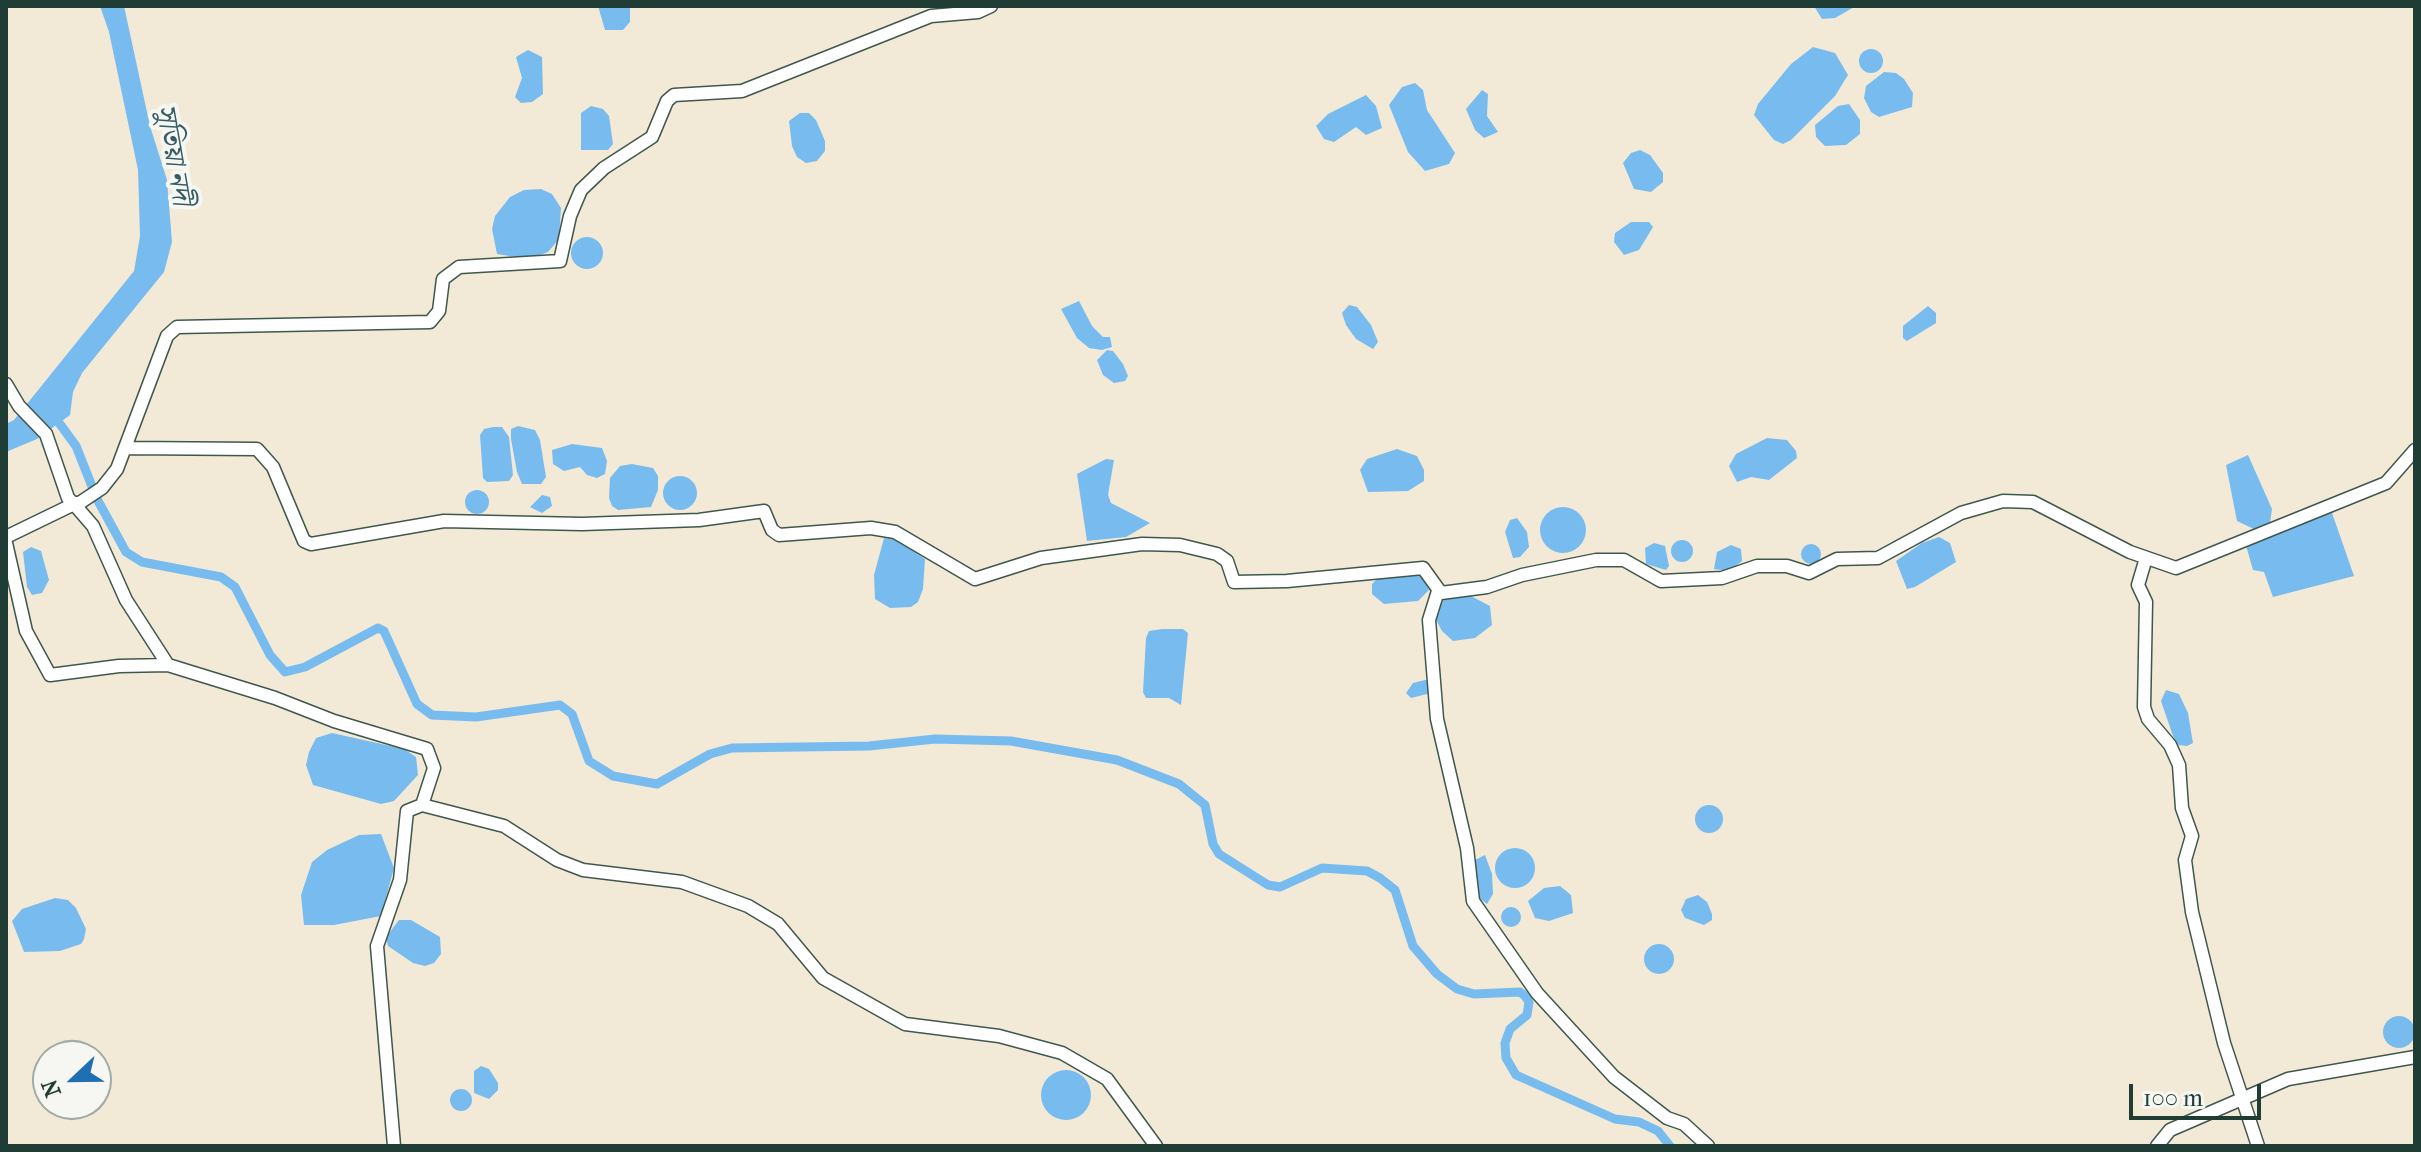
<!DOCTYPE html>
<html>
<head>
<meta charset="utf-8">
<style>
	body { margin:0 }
	#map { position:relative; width:2421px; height:1152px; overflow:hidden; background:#f2ead7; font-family:"IM FELL French Canon",serif }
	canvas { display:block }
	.frame { position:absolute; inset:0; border:8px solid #1f3d34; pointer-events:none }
	.north { position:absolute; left:32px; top:1040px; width:80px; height:80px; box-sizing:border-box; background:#f6f6f2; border:2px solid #a0aca6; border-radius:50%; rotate:248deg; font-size:22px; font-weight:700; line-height:32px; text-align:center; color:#1f3d34 }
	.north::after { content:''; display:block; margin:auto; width:28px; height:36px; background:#1f6fb2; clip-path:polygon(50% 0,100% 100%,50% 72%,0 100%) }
	.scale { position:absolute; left:2129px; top:1084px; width:132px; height:36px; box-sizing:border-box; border:4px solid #1f3d34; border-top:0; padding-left:10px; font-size:24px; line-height:28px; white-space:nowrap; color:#1f3d34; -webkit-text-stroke:6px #f6f6f2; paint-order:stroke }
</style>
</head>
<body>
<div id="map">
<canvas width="2421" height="1152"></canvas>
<div class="frame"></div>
<div class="north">N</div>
<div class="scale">100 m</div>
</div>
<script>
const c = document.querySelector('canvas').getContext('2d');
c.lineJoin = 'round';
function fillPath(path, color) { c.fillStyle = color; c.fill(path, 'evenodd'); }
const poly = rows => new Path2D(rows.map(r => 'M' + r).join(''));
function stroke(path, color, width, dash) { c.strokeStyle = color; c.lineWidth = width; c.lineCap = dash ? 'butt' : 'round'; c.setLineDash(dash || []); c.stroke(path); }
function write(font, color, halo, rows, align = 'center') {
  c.font = font + ' "IM FELL French Canon","Noto Serif Bengali",serif'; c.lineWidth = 8; c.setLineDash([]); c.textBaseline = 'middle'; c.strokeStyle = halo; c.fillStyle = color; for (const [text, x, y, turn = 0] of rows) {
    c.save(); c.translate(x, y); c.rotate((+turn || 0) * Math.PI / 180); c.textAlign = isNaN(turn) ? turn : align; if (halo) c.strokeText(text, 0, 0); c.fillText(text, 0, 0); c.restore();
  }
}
fillPath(poly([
	[100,6,124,6,150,126,167,180,172,242,164,272,82,373,73,392,70,415,37,439,6,452,6,424,14,420,134,271,140,236,138,170,109,32],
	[598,6,630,6,630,22,623,30,605,30],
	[1814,6,1856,6,1835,18,1822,19],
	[1813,47,1835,53,1848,75,1835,96,1791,140,1783,144,1774,140,1754,115,1758,104,1791,64],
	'1859 61a12 12 0 1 1 24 0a12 12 0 1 1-24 0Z',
	[528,50,542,57,543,94,532,102,521,103,515,97,522,78,516,57],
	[1884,72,1896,73,1904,79,1913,93,1912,107,1879,117,1871,112,1864,98,1866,86],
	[1415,83,1423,90,1427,110,1455,153,1449,164,1425,171,1408,152,1389,105,1402,87],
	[1482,90,1488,94,1487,116,1498,132,1484,138,1475,130,1466,109],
	[1366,95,1376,106,1382,128,1366,135,1356,127,1334,142,1324,139,1316,126,1328,114],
	[1849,104,1860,120,1860,134,1846,145,1825,146,1816,137,1815,125,1838,106],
	[591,106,603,109,609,116,613,144,608,150,581,150,581,113],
	[800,113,809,113,816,120,825,141,825,151,817,161,806,163,797,157,792,146,789,121],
	[1640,150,1650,155,1663,173,1663,182,1651,192,1634,189,1623,163,1631,153],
	[541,189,552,194,561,208,559,239,548,252,529,259,497,254,492,229,495,216,510,197,524,190],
	[1631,222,1649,222,1653,227,1639,250,1624,255,1614,242,1615,233],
	'571 253a16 16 0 1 1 32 0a16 16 0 1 1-32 0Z',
	[1079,301,1092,326,1103,337,1110,337,1112,347,1102,350,1089,348,1077,338,1061,309],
	[1349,305,1357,307,1371,325,1378,342,1373,349,1356,339,1346,325,1342,313],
	[1928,306,1936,313,1936,323,1907,341,1903,338,1903,326],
	[1107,350,1113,351,1123,364,1128,376,1125,381,1114,383,1103,375,1097,360],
	[518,426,535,430,540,440,546,477,541,484,522,484,517,472,511,439,511,429],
	[493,427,502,427,509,437,513,475,509,481,487,482,483,478,480,435,484,429],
	[1767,438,1787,440,1796,451,1797,458,1769,480,1751,477,1737,482,1729,466,1736,454],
	[572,444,602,448,607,461,605,474,597,478,587,475,580,467,564,471,553,464,552,450],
	[1397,449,1417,456,1424,470,1424,481,1408,491,1368,492,1360,470,1367,459],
	[2248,455,2272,509,2270,523,2258,531,2237,521,2226,465],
	[1106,459,1114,460,1108,495,1111,503,1150,523,1126,537,1087,541,1077,474],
	[632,464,653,468,658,476,658,490,651,507,618,510,612,506,609,498,610,478,620,466],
	'663 493a17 17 0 1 1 34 0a17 17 0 1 1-34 0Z',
	'465 502a12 12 0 1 1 24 0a12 12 0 1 1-24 0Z',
	[542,495,550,497,552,506,542,513,530,507],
	'1540 530a23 23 0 1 1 46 0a23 23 0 1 1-46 0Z',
	[2331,510,2354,576,2273,597,2264,572,2253,570,2245,542],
	[1517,518,1527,532,1529,547,1520,557,1513,558,1505,532,1510,520],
	[1939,537,1950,543,1956,562,1915,587,1907,589,1896,561,1922,543],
	[884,538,895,539,925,559,923,589,918,602,911,607,890,608,875,599,874,575],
	'1671 551a11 11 0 1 1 22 0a11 11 0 1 1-22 0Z',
	[1654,543,1665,546,1669,566,1666,570,1646,564,1645,548],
	'1801 554a10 10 0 1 1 20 0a10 10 0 1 1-20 0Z',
	[1731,545,1741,549,1742,561,1729,571,1714,569,1717,552],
	[31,547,41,551,49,580,42,593,32,595,27,587,23,552],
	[1421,574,1429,590,1418,601,1384,604,1372,594,1372,584,1378,578],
	[1469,595,1490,606,1492,625,1475,638,1453,641,1442,631,1434,616,1439,603,1449,597],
	[1162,629,1183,629,1188,633,1181,705,1169,698,1146,698,1143,692,1146,638,1149,631],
	[1429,679,1431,693,1411,698,1406,693,1413,683],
	[2166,690,2179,694,2188,713,2193,743,2187,746,2178,745,2173,736,2161,701],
	[332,733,404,749,416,757,418,775,394,801,381,804,313,785,306,765,309,752,316,738],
	'1695 819a14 14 0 1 1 28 0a14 14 0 1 1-28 0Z',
	[381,834,394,868,381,916,334,925,304,925,301,895,312,862,327,850,359,835],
	'1495 868a20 20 0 1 1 40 0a20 20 0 1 1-40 0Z',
	[1485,855,1492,874,1493,894,1487,904,1478,897,1474,882,1475,860],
	[1560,886,1571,895,1573,913,1549,921,1535,918,1528,901,1544,888],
	[1698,895,1707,902,1712,914,1712,920,1704,925,1685,918,1681,910,1686,899],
	[55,898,68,900,76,908,86,929,84,939,81,944,60,951,24,952,12,921,22,909],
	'1501 917a10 10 0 1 1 20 0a10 10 0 1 1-20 0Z',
	[399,920,411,920,440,937,441,954,434,963,425,966,413,963,388,946,386,937],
	'1644 959a15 15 0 1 1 30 0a15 15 0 1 1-30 0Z',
	'2383 1032a16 16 0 1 1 32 0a16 16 0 1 1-32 0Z',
	[481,1066,489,1069,498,1083,498,1090,489,1099,474,1093,474,1071],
	'1041 1095a25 25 0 1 1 50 0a25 25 0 1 1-50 0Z',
	'450 1100a11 11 0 1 1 22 0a11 11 0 1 1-22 0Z'
]), '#78bcef');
stroke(poly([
	[57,420,76,446,97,499,126,552,142,562,221,577,235,587,270,655,285,672,305,667,378,628,384,631,417,704,432,715,476,717,560,705,572,714,589,761,613,776,657,784,710,754,732,748,869,746,935,739,1011,741,1117,760,1179,784,1205,805,1213,844,1219,854,1268,885,1280,887,1322,868,1367,871,1380,878,1395,890,1413,946,1437,974,1457,989,1474,994,1520,992,1525,996,1529,1002,1527,1015,1510,1029,1505,1043,1506,1058,1516,1075,1615,1119,1639,1122,1658,1131,1670,1146]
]), '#78bcef', 9);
const minor = poly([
	[6,384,19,406,46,434,68,498,74,504,81,502,102,488,117,469,167,336,177,327,430,322,439,311,443,279,459,267,560,261,570,216,581,190,604,168,652,137,667,101,674,95,742,91,931,16,978,12,991,6],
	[126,448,257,449,273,467,304,541,311,544,444,521,582,524,699,520,764,511,772,530,779,535,871,528,895,532,975,579,1041,558,1142,544,1180,545,1217,554,1227,561,1234,582,1287,581,1423,568,1441,593,1487,587,1522,575,1596,560,1624,560,1661,581,1722,578,1757,566,1787,566,1809,573,1837,559,1878,558,1961,513,2003,501,2033,502,2130,552,2176,568,2386,483,2415,450],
	[6,537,74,504,93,526,126,600,168,665],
	[6,543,26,631,50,675,119,666,168,665,275,698,334,721,427,749,434,768,422,805],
	[2146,558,2138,585,2146,602,2144,707,2148,719,2170,745,2179,765,2182,808,2192,836,2185,860,2192,912,2224,1043,2258,1146],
	[1438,591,1429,620,1437,719,1467,848,1473,901,1537,993,1614,1077,1667,1118,1684,1124,1708,1146],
	[394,1146,377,946,400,880,407,811,422,805,504,826,557,860,583,870,682,882,748,906,778,924,823,978,905,1024,999,1036,1062,1053,1107,1079,1156,1146],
	[2157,1146,2170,1130,2288,1079,2415,1057]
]);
stroke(minor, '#3f574c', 15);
stroke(minor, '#fff', 12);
write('italic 28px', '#355d63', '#f6f6f2', [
	["সুতিয়া নদী",172,155,80]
]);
</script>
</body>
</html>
